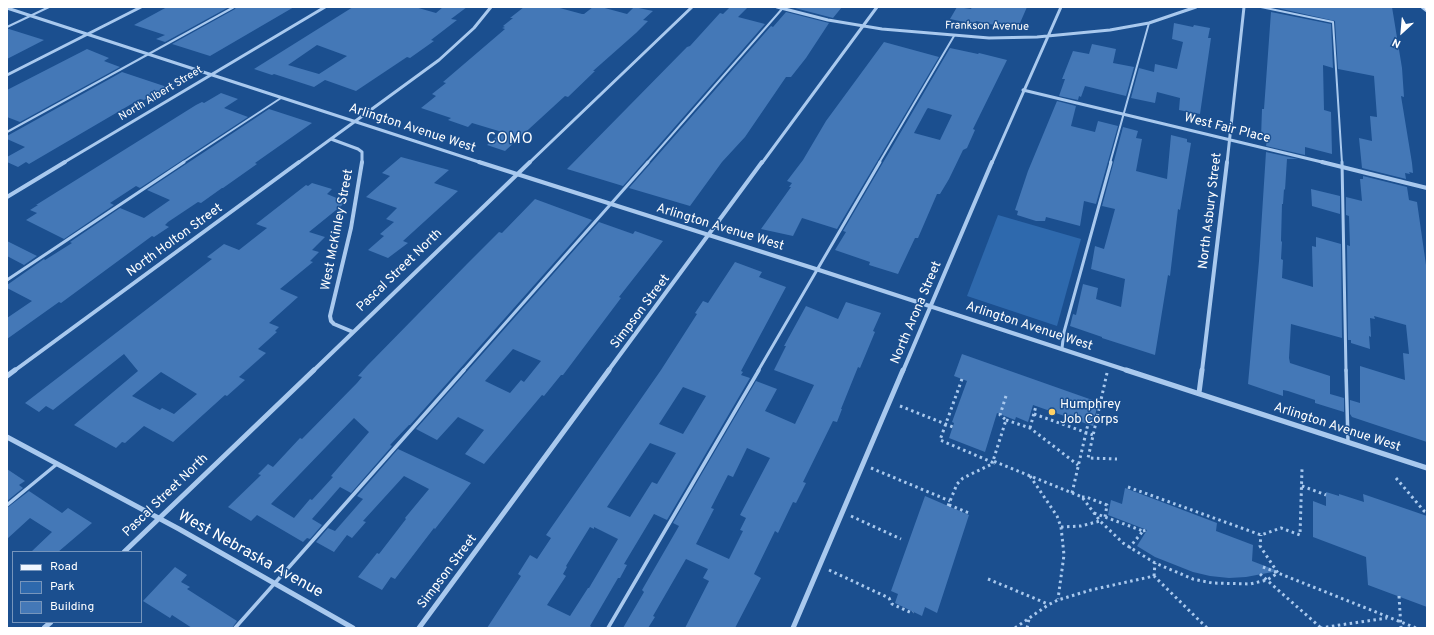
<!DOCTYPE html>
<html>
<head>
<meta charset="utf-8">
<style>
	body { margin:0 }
	#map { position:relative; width:1434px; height:635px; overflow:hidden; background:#1b4f8f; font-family:Overpass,sans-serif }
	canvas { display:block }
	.frame { position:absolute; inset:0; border:8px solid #fff; pointer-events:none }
	.legend { position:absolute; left:12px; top:551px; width:130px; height:72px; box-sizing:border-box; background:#1b4f8f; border:1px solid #7695bc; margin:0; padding:5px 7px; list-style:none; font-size:12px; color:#fff }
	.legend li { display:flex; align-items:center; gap:8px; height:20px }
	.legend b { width:20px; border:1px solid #7695bc }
	.north { position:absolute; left:1382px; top:12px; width:40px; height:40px; -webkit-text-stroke:3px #1b4f8f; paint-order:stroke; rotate:206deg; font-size:11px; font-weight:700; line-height:16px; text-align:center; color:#fff }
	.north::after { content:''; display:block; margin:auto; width:14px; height:18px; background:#fff; clip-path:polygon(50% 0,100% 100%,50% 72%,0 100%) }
</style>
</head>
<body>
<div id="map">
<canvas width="1434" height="635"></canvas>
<div class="frame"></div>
<ul class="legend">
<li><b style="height:5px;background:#f0f6ff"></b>Road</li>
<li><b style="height:11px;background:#2e69ad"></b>Park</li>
<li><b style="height:11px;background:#4478b7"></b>Building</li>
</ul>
<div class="north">N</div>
</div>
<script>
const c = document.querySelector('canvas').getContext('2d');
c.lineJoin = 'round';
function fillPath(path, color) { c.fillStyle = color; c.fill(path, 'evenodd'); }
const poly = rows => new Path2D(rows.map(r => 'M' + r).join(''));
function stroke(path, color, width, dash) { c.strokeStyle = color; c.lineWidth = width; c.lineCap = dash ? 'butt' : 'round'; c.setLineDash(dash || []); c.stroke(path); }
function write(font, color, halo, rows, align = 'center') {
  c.font = font + ' Overpass,sans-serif'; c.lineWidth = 3; c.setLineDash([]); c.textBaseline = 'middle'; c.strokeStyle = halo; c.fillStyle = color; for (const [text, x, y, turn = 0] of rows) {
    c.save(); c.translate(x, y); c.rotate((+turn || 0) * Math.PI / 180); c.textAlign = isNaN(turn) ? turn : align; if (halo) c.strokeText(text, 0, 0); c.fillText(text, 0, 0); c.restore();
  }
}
fillPath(poly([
	[998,215,1081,239,1057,326,967,296]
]), '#2e69ad');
fillPath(poly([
	[167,7,229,7,165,42,156,39,165,35,134,25],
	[236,7,294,7,210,56,172,44,235,9],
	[353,7,415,7,436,13,443,7,467,7,451,19,457,20,431,40,434,41,410,58,407,57,356,91,325,80,314,87,274,74,272,75,254,69],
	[317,45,347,56,319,74,288,65],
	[524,7,556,7,582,14,584,14,593,7,601,7,627,14,634,7,653,11,643,20,648,21,636,33,593,71,595,71,568,97,565,96,505,151,487,145,502,132,472,123,468,127,448,120,451,118,421,108,436,96,432,94,446,83,443,82,505,29,502,28,505,27,503,26,513,18,510,18],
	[730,7,748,7,738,17,765,24,623,186,567,169,687,47,690,46,720,13,723,14],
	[791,7,842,7,833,18],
	[957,7,971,9,972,7,1027,7,1017,30,976,21,974,24,950,19],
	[1273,7,1392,7,1402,68,1404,97,1401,96,1412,163,1413,173,1409,172,1410,174,1405,173,1406,179,1362,168,1359,138,1372,141,1370,116,1377,117,1374,76,1338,69,1335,21],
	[786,12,829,23,806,58,791,77,786,77,745,137,722,162,690,206,629,188,771,26,773,27],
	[1271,12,1331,24,1333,68,1323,65,1324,110,1331,112,1332,154,1305,147,1305,155,1266,146,1267,139,1261,138,1262,109,1264,109],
	[1174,23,1193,27,1194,25,1210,28,1208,38,1211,38,1200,114,1179,110,1180,98,1157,92,1155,103,1131,98,1139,68,1154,72,1155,64,1177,69,1183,42,1172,39],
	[7,29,9,29,44,40,7,59],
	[884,42,939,57,837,229,802,218,793,236,761,229,791,187,789,187,792,183,787,181,803,160,826,121],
	[1092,44,1116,49,1113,63,1134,67,1126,96,1085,86,1081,97,1079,96,1078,100,1059,96,1065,79,1062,79,1073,51,1089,54],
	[950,48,978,54,979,53,1007,60,973,129,975,130,967,148,963,150,949,179,940,194,937,194,918,238,915,238,898,274,869,265,870,262,835,250,846,232,843,231],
	[928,108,952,115,940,140,914,133,927,109],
	[87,49,109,58,104,61,120,67,20,122,7,117,7,90],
	[122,72,167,87,144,100,140,99,29,164,26,162,18,167,7,162,7,157,25,147,7,139,7,136],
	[221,93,238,99,224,108,248,117,140,188,136,186,110,203,114,205,64,239,26,220,37,213,30,210,38,205,36,205,196,105,202,102,204,103],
	[1057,101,1076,106,1071,126,1095,132,1098,121,1118,126,1096,204,1084,201,1080,226,1046,217,1045,221,1036,221,1017,215,1018,211,1015,210,1028,171],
	[269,109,312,123,255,163,257,164,223,188,222,188,201,203,198,202,168,222,165,225,169,227,154,237,152,236,61,303,59,302,7,339,7,318,32,301,7,288,7,285,44,259,45,260,72,243,70,242,120,208,144,218,170,200,147,190],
	[1123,127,1138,131,1136,138,1142,139,1136,171,1167,179,1171,135,1187,139,1187,142,1191,143,1180,210,1178,209,1170,276,1168,275,1155,355,1102,338,1102,337,1070,326,1073,314,1076,315,1083,284,1098,288,1096,299,1121,307,1125,279,1091,269,1095,246,1104,249,1115,209,1102,206],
	[1266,152,1298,159,1287,159,1285,190,1284,189,1283,204,1282,204,1281,241,1282,242,1281,259,1283,260,1282,278,1313,287,1312,246,1316,247,1316,237,1341,244,1342,338,1291,324,1289,358,1290,363,1330,376,1330,394,1344,398,1344,412,1315,403,1315,400,1288,391,1283,390,1283,396,1248,384,1259,261],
	[401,157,449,170,434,183,458,191,403,241,408,243,388,258,368,250,384,236,380,234,394,222,386,219,397,208,366,197,390,176,382,173],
	[1363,176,1407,187,1409,200,1417,202,1427,272,1427,442,1352,417,1350,414,1350,400,1360,403,1360,366,1405,380,1403,353,1409,354,1406,325,1374,316,1375,319,1370,318,1371,337,1369,336,1370,349,1351,343,1351,340,1348,340,1347,245,1350,246,1349,216,1346,215,1346,197,1362,201,1360,179,1363,179],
	[312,183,332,189,327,194,346,202,309,232,325,237,312,250,319,252,310,261,313,262,280,289,298,297,269,323,279,327,275,331,277,332,258,349,266,353,239,377,245,380,227,396,225,395,173,442,144,426,125,443,122,442,116,448,74,425,138,371,124,354,53,410,46,406,39,412,25,403,212,259,207,257,224,244,239,250,267,228,256,224,306,185,308,186],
	[161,372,197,394,174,414,162,408,160,410,132,396],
	[1311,189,1340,196,1340,214,1312,206],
	[535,199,592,220,410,425,409,425,390,445,392,446,351,493,340,487,312,519,322,525,310,539,307,538,303,542,257,515,251,521,228,507,261,475,258,474,268,464,273,467,300,438,302,439,357,383,362,377,358,376,367,366,467,264,499,232,502,233],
	[354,418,369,432,331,476,333,477,312,500,310,499,294,518,271,504],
	[599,222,633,234,635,231,663,241,619,297,621,298,563,375,561,375,544,396,542,395,484,464,465,454,484,430,458,417,437,440,416,429],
	[513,349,541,361,524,382,521,380,510,393,485,381],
	[7,241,37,256,24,265,7,256],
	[735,262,762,272,759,277,786,287,741,371,743,372,741,375,750,378,667,520,654,514,624,564,627,565,620,578,618,578,590,626,593,628,487,628,521,576,518,574,530,555,537,559,551,538,546,535,661,370,697,314,695,313,703,301,708,303],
	[683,387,706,396,683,434,659,424],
	[650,443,676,453,657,484,652,482,630,517,607,507],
	[590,527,594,529,594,527,618,539,589,588,588,588,570,616,547,605,566,576,563,574,567,567,566,566],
	[846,302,881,313,873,331,875,332,860,368,858,367,841,409,842,409,837,422,833,421,803,482,806,483,796,503,793,502,778,533,775,531,754,574,761,578,735,628,685,628,709,581,703,578,708,569,686,559,653,616,655,617,648,628,623,628,644,592,642,590,679,526,673,523,756,381,777,389,765,411,795,424,814,385,774,370,786,346,784,346,806,306,838,319],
	[747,448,770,458,740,515,746,518,740,530,743,531,729,559,696,544,714,509,711,508,728,475,733,477],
	[962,354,1098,402,1093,426,1033,405,1028,422,1016,417,1015,420,997,413,985,452,949,438,954,423,952,422,967,381,954,376],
	[398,449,471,483,435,529,434,528,395,579,391,577,382,590,358,577,377,553,379,554,406,519,405,518,429,489,404,476,363,521,366,522,352,538,347,535,334,552,316,542,328,528,335,531,363,499,357,496],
	[7,469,25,481,19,485,23,488,7,501],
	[1125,488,1217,523,1216,531,1253,545,1252,561,1278,571,1246,577,1229,578,1210,576,1193,572,1155,557,1137,546,1147,530,1108,515,1111,500,1122,504],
	[29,491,62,513,68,508,92,523,58,552,31,552,52,532,30,518,7,539,7,508],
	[1326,492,1339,496,1339,494,1364,502,1363,494,1427,516,1427,607,1368,585,1366,557,1313,537,1313,501,1326,506],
	[925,496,969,515,937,613,925,607,922,616,895,603,898,594,891,591],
	[175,567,187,575,181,582,190,587,187,589,237,621,232,628,192,628,172,615,170,618,143,601]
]), '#4478b7');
stroke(poly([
	[1107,373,1088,458,1117,459],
	[962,379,940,440,994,463],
	[1006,396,1000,415,1006,420,993,461,1082,497,1100,521,1123,543,1155,563,1193,579,1212,583,1250,584,1267,580,1278,573,1260,546,1261,535],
	[900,406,953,427],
	[1034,414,1093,435],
	[1006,420,1030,428,1078,465],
	[1030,428,1036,406],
	[871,468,950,501],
	[1030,476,1057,516,1061,527,1064,555,1058,599],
	[1396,478,1424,511,1427,512],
	[1302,486,1326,495],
	[1128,487,1261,535,1281,528,1300,535,1302,469],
	[1072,493,1088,424],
	[1082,497,1086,497,1107,505,1105,517],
	[949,505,969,513],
	[948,506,957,484,963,478,994,463],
	[1094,513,1143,531,1129,548],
	[851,516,901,539],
	[1061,527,1081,526,1100,521],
	[1143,531,1147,530],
	[1263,567,1416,628],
	[829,570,889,598,892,604,912,613,913,612],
	[1260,574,1320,627],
	[1154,576,1155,563],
	[988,579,1048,604],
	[1399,596,1401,628],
	[1015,628,1048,605,1058,600,1091,590,1154,576,1207,628],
	[1027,628,1029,619],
	[1320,628,1387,618]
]), '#a9c9ee', 3, [2.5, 3.5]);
stroke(poly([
	[1261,7,1333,22,1342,163],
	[7,27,49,7],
	[7,132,234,7],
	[182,163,281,98],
	[647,163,782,9],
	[879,163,954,36],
	[1110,163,1149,23]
]), '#a9c9ee', 2);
stroke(poly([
	[1342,162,1346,371],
	[7,280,184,162],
	[1062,348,1064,332,1111,162],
	[463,371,648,162],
	[758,371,880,162]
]), '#a9c9ee', 3);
stroke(poly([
	[1346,370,1348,442],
	[7,505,57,464],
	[235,628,464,370],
	[608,628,759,370]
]), '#a9c9ee', 3.5);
stroke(poly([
	[777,7,828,20,882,29,989,38,1037,37,1110,30,1149,23,1196,7],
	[1422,7,1427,11],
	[7,8,482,163],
	[7,75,141,7],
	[1023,90,1326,163],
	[331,139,358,149,362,152,362,163],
	[63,163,325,7],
	[298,163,439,60,474,28,491,7],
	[529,163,692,7],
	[762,163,877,7],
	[992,163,1061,7],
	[1227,163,1244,7]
]), '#a9c9ee', 3);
stroke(poly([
	[479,162,819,270,1129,371],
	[1322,162,1427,188],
	[7,197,65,162],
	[353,332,334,324,331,321,330,316,351,228,362,162],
	[14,371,299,162],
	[313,371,530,162],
	[608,371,762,162],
	[903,371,992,162],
	[1202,371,1227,162]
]), '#a9c9ee', 4);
stroke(poly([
	[1126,370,1427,468],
	[7,376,15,370],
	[1199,393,1202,370],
	[7,437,179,529,353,628],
	[124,552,314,370],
	[44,628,51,622],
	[419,628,609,370],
	[793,628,903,370]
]), '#a9c9ee', 5);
fillPath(poly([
	[1424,7,1427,7,1427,11,1425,10,1424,7]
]), '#f0f6ff');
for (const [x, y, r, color] of [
	[1052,412,4,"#ffd166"]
]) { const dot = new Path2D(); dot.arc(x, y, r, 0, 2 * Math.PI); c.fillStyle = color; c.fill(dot); stroke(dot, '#1b4f8f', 1.5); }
write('11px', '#fff', '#1b4f8f', [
	["Frankson Avenue",987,27,1],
	["North Albert Street",161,94,-31]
]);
write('13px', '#fff', '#1b4f8f', [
	["Arlington Avenue West",412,129,18],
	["West Fair Place",1227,129,14],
	["North Asbury Street",1211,211,-83],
	["Arlington Avenue West",720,228,17],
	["West McKinley Street",338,230,-79],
	["North Holton Street",175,241,-36],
	["Pascal Street North",400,271,-44],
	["Simpson Street",641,312,-53],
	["North Arona Street",917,313,-67],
	["Arlington Avenue West",1029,327,18],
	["Arlington Avenue West",1337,428,18],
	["Pascal Street North",166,496,-44],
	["Simpson Street",448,572,-53]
]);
write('13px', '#fff', '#1b4f8f', [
	["Humphrey",1060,405],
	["Job Corps",1060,420]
], 'left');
c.letterSpacing = '1px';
write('15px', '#fff', '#1b4f8f', [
	["COMO",510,140]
]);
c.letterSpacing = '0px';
write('16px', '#fff', '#1b4f8f', [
	["West Nebraska Avenue",250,555,29]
]);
</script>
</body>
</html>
